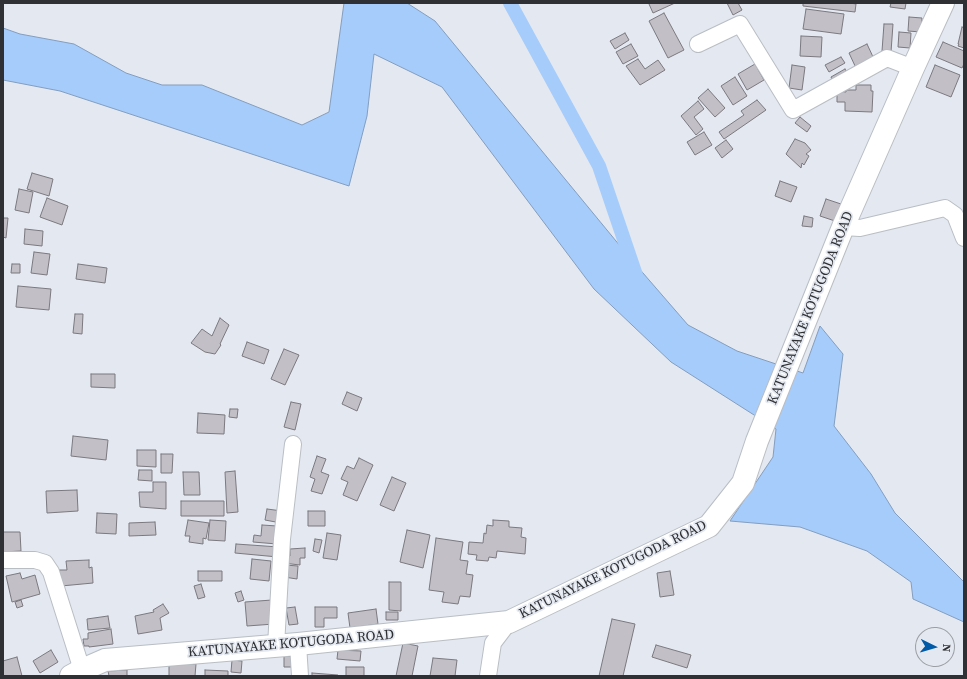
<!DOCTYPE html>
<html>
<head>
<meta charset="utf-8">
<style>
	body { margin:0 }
	#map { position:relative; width:967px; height:679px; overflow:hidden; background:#e4e8f0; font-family:"Source Serif 4",serif }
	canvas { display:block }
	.frame { position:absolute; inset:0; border:4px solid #2e3033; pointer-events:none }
	.north { position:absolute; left:915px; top:627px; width:40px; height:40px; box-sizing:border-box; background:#e4e8f0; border:1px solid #9b9ea4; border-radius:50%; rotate:95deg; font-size:11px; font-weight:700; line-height:16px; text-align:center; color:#2e3033 }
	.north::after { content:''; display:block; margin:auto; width:14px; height:18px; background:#015aa8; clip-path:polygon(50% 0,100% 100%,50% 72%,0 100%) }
</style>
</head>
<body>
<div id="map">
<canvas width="967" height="679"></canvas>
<div class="frame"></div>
<div class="north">N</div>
</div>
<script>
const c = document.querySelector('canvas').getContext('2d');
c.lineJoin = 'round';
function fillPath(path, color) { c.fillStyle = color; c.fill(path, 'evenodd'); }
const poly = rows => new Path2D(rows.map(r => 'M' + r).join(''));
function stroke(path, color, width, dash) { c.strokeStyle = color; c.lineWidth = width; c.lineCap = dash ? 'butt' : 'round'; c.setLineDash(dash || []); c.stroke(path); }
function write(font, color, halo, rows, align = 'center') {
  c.font = font + ' "Source Serif 4",serif'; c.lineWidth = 3.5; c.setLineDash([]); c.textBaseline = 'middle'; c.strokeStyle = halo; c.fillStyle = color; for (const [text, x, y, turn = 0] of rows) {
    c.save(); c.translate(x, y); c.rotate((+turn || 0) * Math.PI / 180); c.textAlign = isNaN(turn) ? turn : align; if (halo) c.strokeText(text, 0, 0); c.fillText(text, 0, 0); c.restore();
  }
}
const water = poly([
	[344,3,407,3,435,21,630,258,688,325,737,351,803,373,820,326,843,354,834,426,871,474,895,513,964,582,964,622,913,599,911,582,867,551,800,527,730,521,773,457,776,429,671,362,594,289,442,87,374,54,367,116,349,186,60,91,3,80,3,28,20,34,74,44,126,73,162,85,202,85,302,125,329,112,344,3]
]);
fillPath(water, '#a6ccfb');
stroke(water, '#829dbf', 1);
stroke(poly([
	[510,3,599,166,636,275]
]), '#a6ccfb', 14);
const building = poly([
	[650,3,675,3,653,13,649,4,650,3],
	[727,3,738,3,742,10,733,15,727,3],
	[803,3,850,3,856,4,855,12,803,6,803,3],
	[891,3,906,3,905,9,890,7,891,3],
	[806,9,844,14,841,34,803,29,806,9],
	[664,13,684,50,668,58,649,21,664,13],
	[909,17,922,18,921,32,908,31,909,17],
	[884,24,893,24,891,52,882,51,884,24],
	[962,27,964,28,964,48,958,46,959,44,958,44,962,27],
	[899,32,911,33,910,48,898,47,899,32],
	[625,33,629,40,615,49,610,41,625,33],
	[801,36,822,37,821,57,800,56,801,36],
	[943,42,964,51,964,64,962,68,936,57,943,42],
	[631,44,638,56,623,64,616,52,631,44],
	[867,44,874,59,856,68,849,53,867,44],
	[841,57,845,63,829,72,825,65,841,57],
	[638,59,645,69,658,60,665,70,640,85,626,66,638,59],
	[755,64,764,80,747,90,738,74,755,64],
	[792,65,805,67,802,90,789,88,792,65],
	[935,65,960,75,951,97,926,87,935,65],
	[845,69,848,74,833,82,831,77,845,69],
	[735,77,747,96,733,105,721,86,735,77],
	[856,85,871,85,871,91,873,91,872,112,845,111,845,102,837,102,837,91,846,92,846,90,856,90,856,85],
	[708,89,725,108,715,117,698,98,708,89],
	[757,100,766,110,724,139,719,132,744,115,741,111,757,100],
	[698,101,704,109,694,117,703,129,696,135,681,116,698,101],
	[800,117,811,126,807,132,795,123,800,117],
	[704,132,712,145,695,155,687,142,704,132],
	[795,139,805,143,811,150,806,154,809,156,804,165,802,163,801,168,786,154,795,139],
	[726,140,733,149,722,158,715,148,726,140],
	[32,173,53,179,49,196,27,189,32,173],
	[780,181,797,187,791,202,775,196,780,181],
	[19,189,33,192,29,213,15,210,19,189],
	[47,198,68,206,62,225,40,217,47,198],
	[826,199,841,204,835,221,820,216,826,199],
	[804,216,813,218,812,227,802,226,804,216],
	[3,218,8,218,6,238,3,237,3,218],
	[25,229,43,231,42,246,24,244,25,229],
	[34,252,50,254,47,275,31,273,34,252],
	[12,264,20,264,20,273,11,273,12,264],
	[78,264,107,268,105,283,76,279,78,264],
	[18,286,51,289,49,310,16,307,18,286],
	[75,314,83,314,82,334,73,333,75,314],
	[220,318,229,325,220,344,221,345,215,354,205,352,191,343,202,329,212,336,220,318],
	[247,342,269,350,264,364,242,356,247,342],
	[284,349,299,355,285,385,271,379,284,349],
	[91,374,115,374,115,388,91,387,91,374],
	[347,392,362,398,357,411,342,404,347,392],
	[291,402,301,404,295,430,284,427,291,402],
	[230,409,238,409,237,418,229,417,230,409],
	[198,413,225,415,224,434,197,433,198,413],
	[73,436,108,440,106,460,71,456,73,436],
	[137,450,156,450,156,467,137,466,137,450],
	[161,454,173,454,172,473,161,473,161,454],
	[317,456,326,459,321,472,329,475,322,494,311,491,315,479,310,477,317,456],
	[359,458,373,465,357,501,343,495,348,482,341,479,347,466,354,469,359,458],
	[139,470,152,470,152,481,138,480,139,470],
	[235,471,238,512,227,513,225,472,235,471],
	[183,472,199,472,200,495,184,495,183,472],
	[392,477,406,483,394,511,380,505,392,477],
	[153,482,166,482,166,509,140,507,139,492,153,492,153,482],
	[77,490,78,511,47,513,46,491,77,490],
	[181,501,224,501,224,516,181,516,181,501],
	[267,509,282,511,281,523,265,520,267,509],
	[308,511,325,511,325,526,308,526,308,511],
	[97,513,117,514,116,534,96,533,97,513],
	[188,520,209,523,206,539,203,538,203,544,189,542,190,536,185,536,188,520],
	[210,520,226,521,225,541,208,540,210,520],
	[493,520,509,521,509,527,522,528,521,537,526,538,525,554,497,551,496,558,489,557,488,561,476,560,477,555,468,554,469,542,483,543,484,533,486,534,487,525,493,526,493,520],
	[155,522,156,535,129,536,129,523,155,522],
	[262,525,277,526,277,544,253,542,254,535,261,536,262,525],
	[407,530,430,535,423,568,400,562,407,530],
	[3,532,20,532,21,551,3,552,3,532],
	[327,533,341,535,337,560,323,558,327,533],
	[436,538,463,542,460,560,468,561,466,574,473,575,470,597,460,596,458,604,442,602,444,592,429,590,436,538],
	[315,539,322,540,319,553,313,551,315,539],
	[236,544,279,547,278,557,235,553,236,544],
	[305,548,305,558,300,558,300,565,283,563,284,556,290,556,290,549,305,548],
	[252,559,271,561,269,581,250,579,252,559],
	[89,560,89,568,92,567,93,583,61,586,59,570,67,570,66,561,89,560],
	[285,565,298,566,297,579,284,577,285,565],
	[198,571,222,571,222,581,198,581,198,571],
	[670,571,674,595,660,597,657,573,670,571],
	[20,573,22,579,35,575,40,594,12,602,6,576,20,573],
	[389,582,401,582,401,611,389,610,389,582],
	[201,584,205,597,198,599,194,586,201,584],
	[241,591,244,600,238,602,235,593,241,591],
	[21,600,23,606,17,608,15,602,21,600],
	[272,600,274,624,247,626,245,602,272,600],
	[163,604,169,613,160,618,162,630,138,634,135,616,154,612,153,610,163,604],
	[295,607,298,624,289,625,286,608,295,607],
	[315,607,337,607,337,618,324,618,324,627,315,627,315,607],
	[376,609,378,624,350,628,348,613,376,609],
	[386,612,398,612,398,620,386,620,386,612],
	[108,616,110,628,88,630,87,619,108,616],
	[612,619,635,624,623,676,599,676,612,619],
	[111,629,113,644,89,647,89,646,84,646,83,639,88,639,88,633,111,629],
	[403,643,418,646,412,676,396,676,403,643],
	[656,645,691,655,687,668,652,657,656,645],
	[51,650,58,662,40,673,33,661,51,650],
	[338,650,361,651,360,661,337,659,338,650],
	[284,656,298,657,298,667,284,667,284,656],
	[17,657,22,676,3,676,3,661,17,657],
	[433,658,457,660,455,676,430,676,433,658],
	[232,660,242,661,241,673,231,672,232,660],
	[169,664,196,664,195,676,169,676,169,664],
	[346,667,364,667,364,676,346,676,346,667],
	[127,670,127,676,109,676,108,671,127,670],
	[205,670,228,671,228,676,205,676,205,670],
	[312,673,338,675,338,676,312,676,312,673]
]);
fillPath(building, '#c2bfc7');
stroke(building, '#7b787f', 1);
const minor = poly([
	[698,44,740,24,793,110,887,58,913,68],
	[843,227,860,228,945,208,955,215,964,238],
	[3,560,35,560,45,563,51,572,82,670,82,676],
	[298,644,300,676],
	[276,646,282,539,293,444],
	[488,676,493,643,509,622]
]);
const secondary = poly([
	[71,676,82,670,105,660,298,644,509,622,709,526,743,483,757,441,843,227,913,68,943,3]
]);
stroke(minor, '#b9bec5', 18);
stroke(secondary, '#b9bec5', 24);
stroke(minor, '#fff', 16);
stroke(secondary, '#fff', 22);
write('14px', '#2e3033', '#e4e8f0', [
	["KATUNAYAKE KOTUGODA ROAD",811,308,-68],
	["KATUNAYAKE KOTUGODA ROAD",613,570,-26],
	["KATUNAYAKE KOTUGODA ROAD",291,644,-5]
]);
</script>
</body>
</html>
